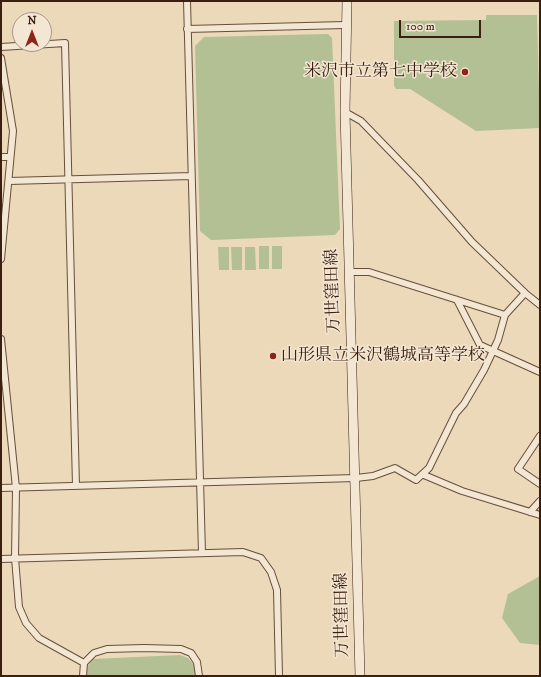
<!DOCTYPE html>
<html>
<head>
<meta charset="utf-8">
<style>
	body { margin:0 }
	#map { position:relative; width:541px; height:677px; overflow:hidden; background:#ecd9ba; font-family:"IM FELL DW Pica",serif }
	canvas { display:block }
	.frame { position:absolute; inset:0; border:2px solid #3b1f11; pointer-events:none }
	.north { position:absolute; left:12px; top:12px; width:40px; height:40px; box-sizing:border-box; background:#f3e6d2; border:1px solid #a99685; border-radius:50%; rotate:0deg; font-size:11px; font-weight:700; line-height:16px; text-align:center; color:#3b1f11 }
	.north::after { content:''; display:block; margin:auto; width:14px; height:18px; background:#8f2418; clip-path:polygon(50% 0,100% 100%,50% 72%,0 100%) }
	.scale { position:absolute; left:399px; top:20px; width:82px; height:18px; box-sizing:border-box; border:2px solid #3b1f11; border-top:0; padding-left:5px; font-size:12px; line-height:14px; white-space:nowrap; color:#3b1f11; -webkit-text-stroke:3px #f3e6d2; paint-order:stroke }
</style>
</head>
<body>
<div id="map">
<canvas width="541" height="677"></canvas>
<div class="frame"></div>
<div class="north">N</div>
<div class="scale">100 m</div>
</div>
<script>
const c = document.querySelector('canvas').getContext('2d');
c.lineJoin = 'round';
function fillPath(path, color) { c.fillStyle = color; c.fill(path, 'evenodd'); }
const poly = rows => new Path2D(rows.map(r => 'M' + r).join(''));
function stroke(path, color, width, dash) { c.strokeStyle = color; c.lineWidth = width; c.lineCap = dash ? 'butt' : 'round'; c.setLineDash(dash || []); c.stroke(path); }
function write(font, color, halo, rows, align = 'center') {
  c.font = font + ' "IM FELL DW Pica","Noto Serif JP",serif'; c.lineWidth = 3; c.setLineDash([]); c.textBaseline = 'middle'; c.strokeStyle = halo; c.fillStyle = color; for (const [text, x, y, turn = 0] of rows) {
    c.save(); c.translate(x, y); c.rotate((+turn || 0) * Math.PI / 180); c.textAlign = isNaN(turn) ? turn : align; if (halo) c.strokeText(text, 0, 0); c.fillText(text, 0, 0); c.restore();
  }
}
fillPath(poly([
	[486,15,537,15,540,128,476,131,410,89,396,89,394,86,394,21,486,20],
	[328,34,332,38,340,229,335,235,211,240,200,231,195,46,204,37],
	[259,246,269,246,269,269,259,269],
	[272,246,282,246,282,269,272,269],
	[218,247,229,247,229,270,219,270],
	[231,247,242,247,242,270,232,270],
	[245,247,255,247,256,270,245,270],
	[540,576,540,645,520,643,502,618,508,594],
	[180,655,188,658,194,665,196,676,85,676,87,667,93,659]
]), '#b2c094');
const minor = poly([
	[187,1,202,553],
	[187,29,345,25],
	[1,47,65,43,76,486],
	[1,58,13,131,1,259],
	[345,112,361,121,418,180,472,242,525,293,540,305],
	[1,157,10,157],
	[9,181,191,176],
	[350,272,369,272,505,315],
	[457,300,480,345,540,372],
	[1,339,16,488,15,558,19,607,26,623,39,638,84,663],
	[540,436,518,469,540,484],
	[424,475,462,491,540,515],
	[1,488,356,478,373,476,395,468,416,480,429,468,456,413,464,404,484,370,498,340,505,315,525,293],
	[530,512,540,501],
	[1,559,243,552,261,558,271,572,277,590,279,676],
	[83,676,84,663,94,653,107,649,144,648,181,649,191,653,197,662,199,676]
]);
const secondary = poly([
	[347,1,345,112,360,676]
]);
stroke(minor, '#674e3b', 8);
stroke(secondary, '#3b1f11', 10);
stroke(minor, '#f3e6d2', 6);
stroke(secondary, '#f3e6d2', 9);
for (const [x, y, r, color] of [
	[465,72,4,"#8f2418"],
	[273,356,4,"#8f2418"]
]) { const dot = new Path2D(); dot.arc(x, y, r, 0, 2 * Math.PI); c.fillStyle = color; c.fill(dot); stroke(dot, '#f3e6d2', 1.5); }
write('17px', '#3b1f11', '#f3e6d2', [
	["米沢市立第七中学校",457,72],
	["山形県立米沢鶴城高等学校",281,356,"left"]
], 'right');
write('17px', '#3b1f11', '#f3e6d2', [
	["万世窪田線",334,291,-92],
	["万世窪田線",343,615,-91]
]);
</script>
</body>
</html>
